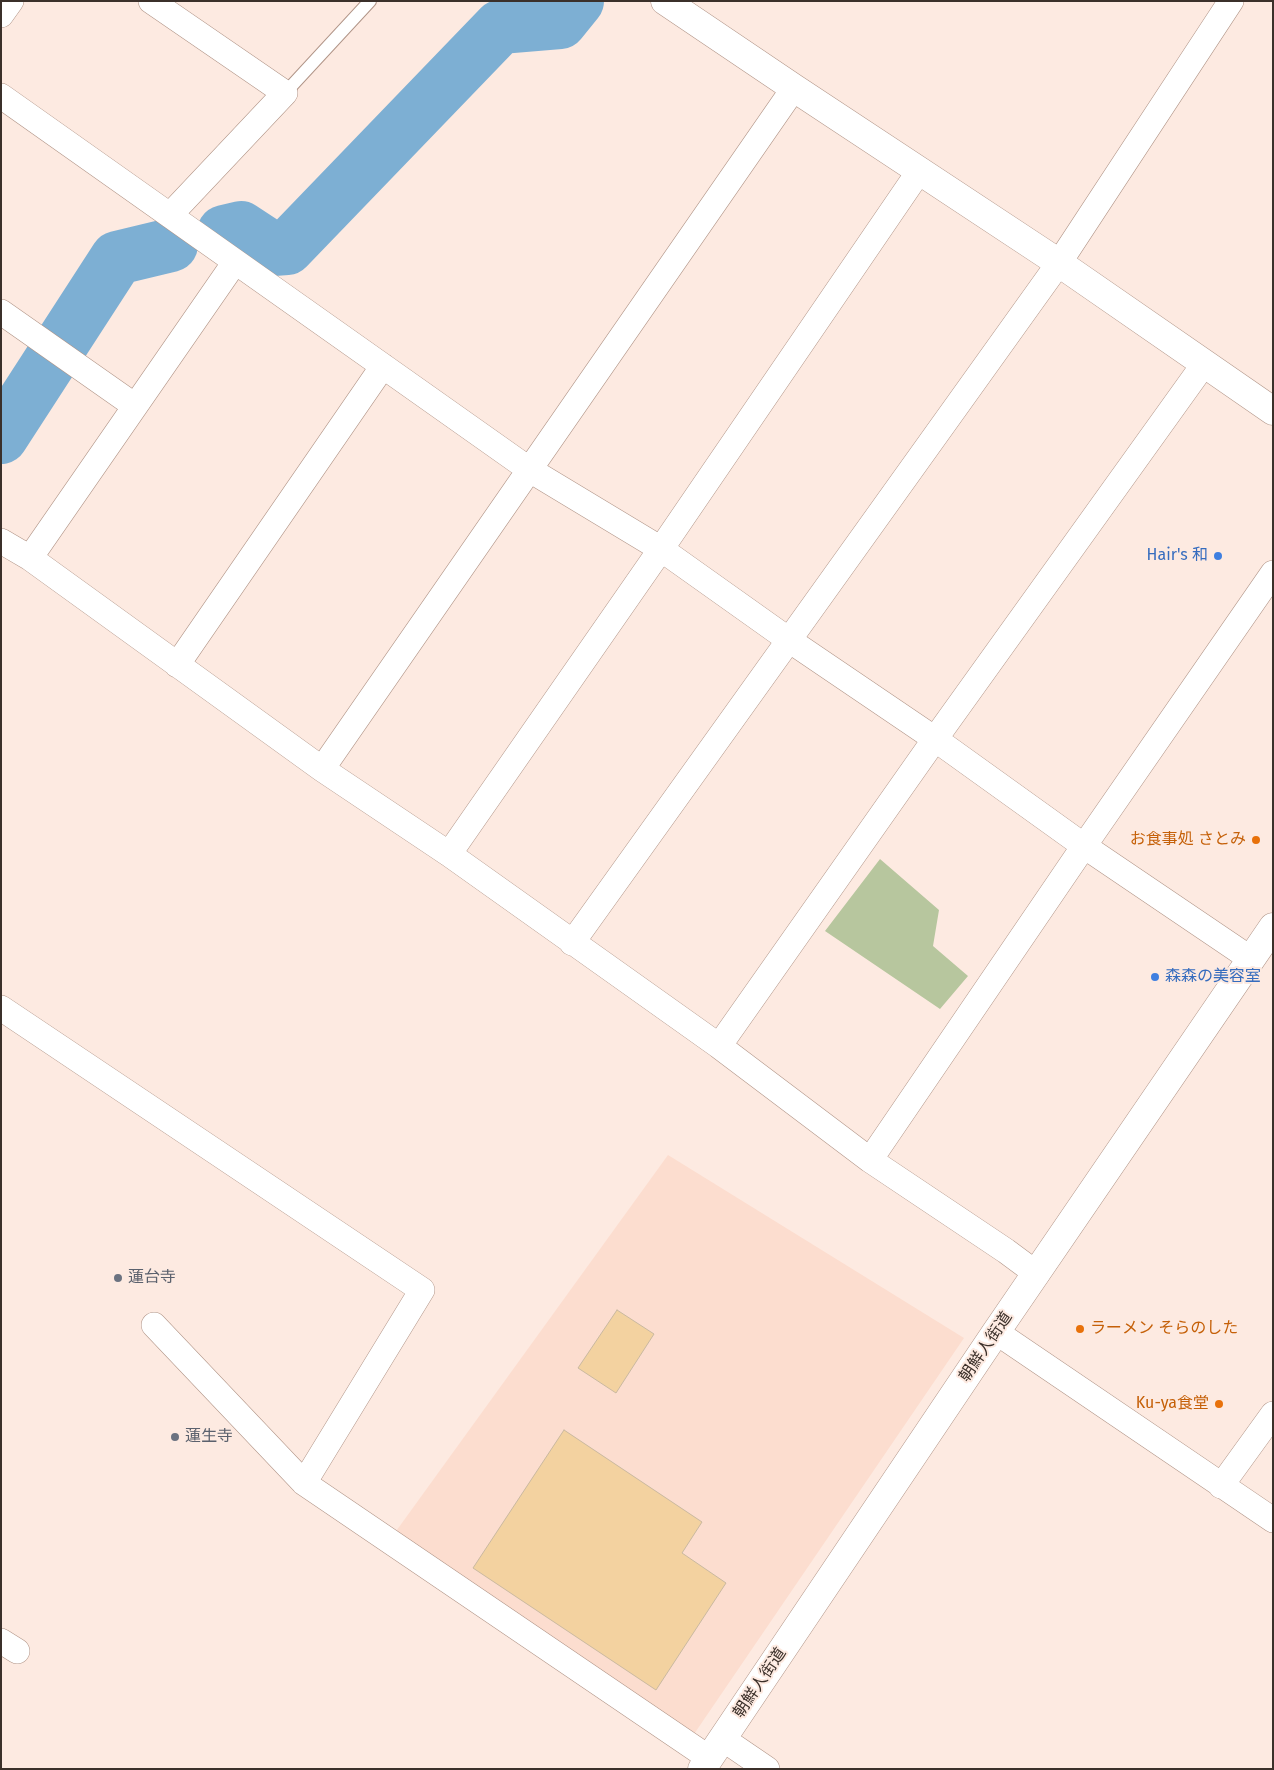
<!DOCTYPE html>
<html>
<head>
<meta charset="utf-8">
<style>
	body { margin:0 }
	#map { position:relative; width:1274px; height:1770px; overflow:hidden; background:#fdeae1; font-family:"Fira Sans",sans-serif }
	canvas { display:block }
	.frame { position:absolute; inset:0; border:2px solid #3b302a; pointer-events:none }
</style>
</head>
<body>
<div id="map">
<canvas width="1274" height="1770"></canvas>
<div class="frame"></div>
</div>
<script>
const c = document.querySelector('canvas').getContext('2d');
c.lineJoin = 'round';
function fillPath(path, color) { c.fillStyle = color; c.fill(path, 'evenodd'); }
const poly = rows => new Path2D(rows.map(r => 'M' + r).join(''));
function stroke(path, color, width, dash) { c.strokeStyle = color; c.lineWidth = width; c.lineCap = dash ? 'butt' : 'round'; c.setLineDash(dash || []); c.stroke(path); }
function write(font, color, halo, rows, align = 'center') {
  c.font = font + ' "Fira Sans","Noto Sans JP",sans-serif'; c.lineWidth = 4; c.setLineDash([]); c.textBaseline = 'middle'; c.strokeStyle = halo; c.fillStyle = color; for (const [text, x, y, turn = 0] of rows) {
    c.save(); c.translate(x, y); c.rotate((+turn || 0) * Math.PI / 180); c.textAlign = isNaN(turn) ? turn : align; if (halo) c.strokeText(text, 0, 0); c.fillText(text, 0, 0); c.restore();
  }
}
fillPath(poly([
	[668,1155,964,1338,692,1737,394,1534]
]), '#fcddcf');
fillPath(poly([
	[880,859,939,910,933,946,968,976,940,1009,825,931]
]), '#b7c69e');
stroke(poly([
	[224,232,241,228,273,249,287,248,500,27,560,22,577,1],
	[1,437,117,258,171,245]
]), '#7dafd3', 54);
const building = poly([
	[617,1310,654,1334,616,1393,578,1368,617,1310],
	[564,1430,702,1522,682,1553,726,1583,656,1690,473,1568,564,1430]
]);
fillPath(building, '#f3d2a0');
stroke(building, '#cab9a0', 1);
const service = poly([
	[285,93,370,1]
]);
const minor = poly([
	[151,1,285,93,170,215],
	[1,15,11,1],
	[1,96,530,470,661,549,789,640,935,739,1084,846,1251,959],
	[1,312,135,406],
	[1,541,30,558,322,769,449,854,719,1046,870,1160,1006,1251,1037,1274],
	[30,558,235,262],
	[177,665,383,366],
	[322,769,794,88],
	[449,854,661,549,920,170],
	[572,943,1059,263,1231,1],
	[1,1008,422,1290,304,1483,709,1758],
	[719,1046,935,739,1204,364],
	[870,1160,1084,846,1273,573],
	[154,1325,304,1483],
	[996,1332,1273,1520],
	[1221,1486,1273,1414],
	[1,1641,17,1651],
	[723,1739,767,1769]
]);
const tertiary = poly([
	[665,1,794,88,1059,263,1273,411],
	[702,1769,996,1332,1273,927]
]);
stroke(service, '#b19588', 14);
stroke(minor, '#b19588', 26);
stroke(tertiary, '#b19588', 29);
stroke(service, '#fff', 12);
stroke(minor, '#fff', 25);
stroke(tertiary, '#fff', 28);
for (const [x, y, r, color] of [
	[1218,556,5,"#3f7fe0"],
	[1256,840,5,"#e8710a"],
	[1155,977,5,"#3f7fe0"],
	[118,1278,5,"#6b7280"],
	[1080,1329,5,"#e8710a"],
	[1219,1404,5,"#e8710a"],
	[175,1437,5,"#6b7280"]
]) { const dot = new Path2D(); dot.arc(x, y, r, 0, 2 * Math.PI); c.fillStyle = color; c.fill(dot); stroke(dot, '#fdeae1', 2); }
write('16px', '#366cbe', '#fdeae1', [
	["Hair's 和",1208,556],
	["森森の美容室",1165,977,"left"]
], 'right');
write('16px', '#c56008', '#fdeae1', [
	["お食事処 さとみ",1246,840],
	["ラーメン そらのした",1090,1329,"left"],
	["Ku-ya食堂",1209,1404]
], 'right');
write('16px', '#5b616d', '#fdeae1', [
	["蓮台寺",128,1278],
	["蓮生寺",185,1437]
], 'left');
write('16px', '#3b302a', '#fdeae1', [
	["朝鮮人街道",986,1347,-56],
	["朝鮮人街道",760,1683,-56]
]);
</script>
</body>
</html>
